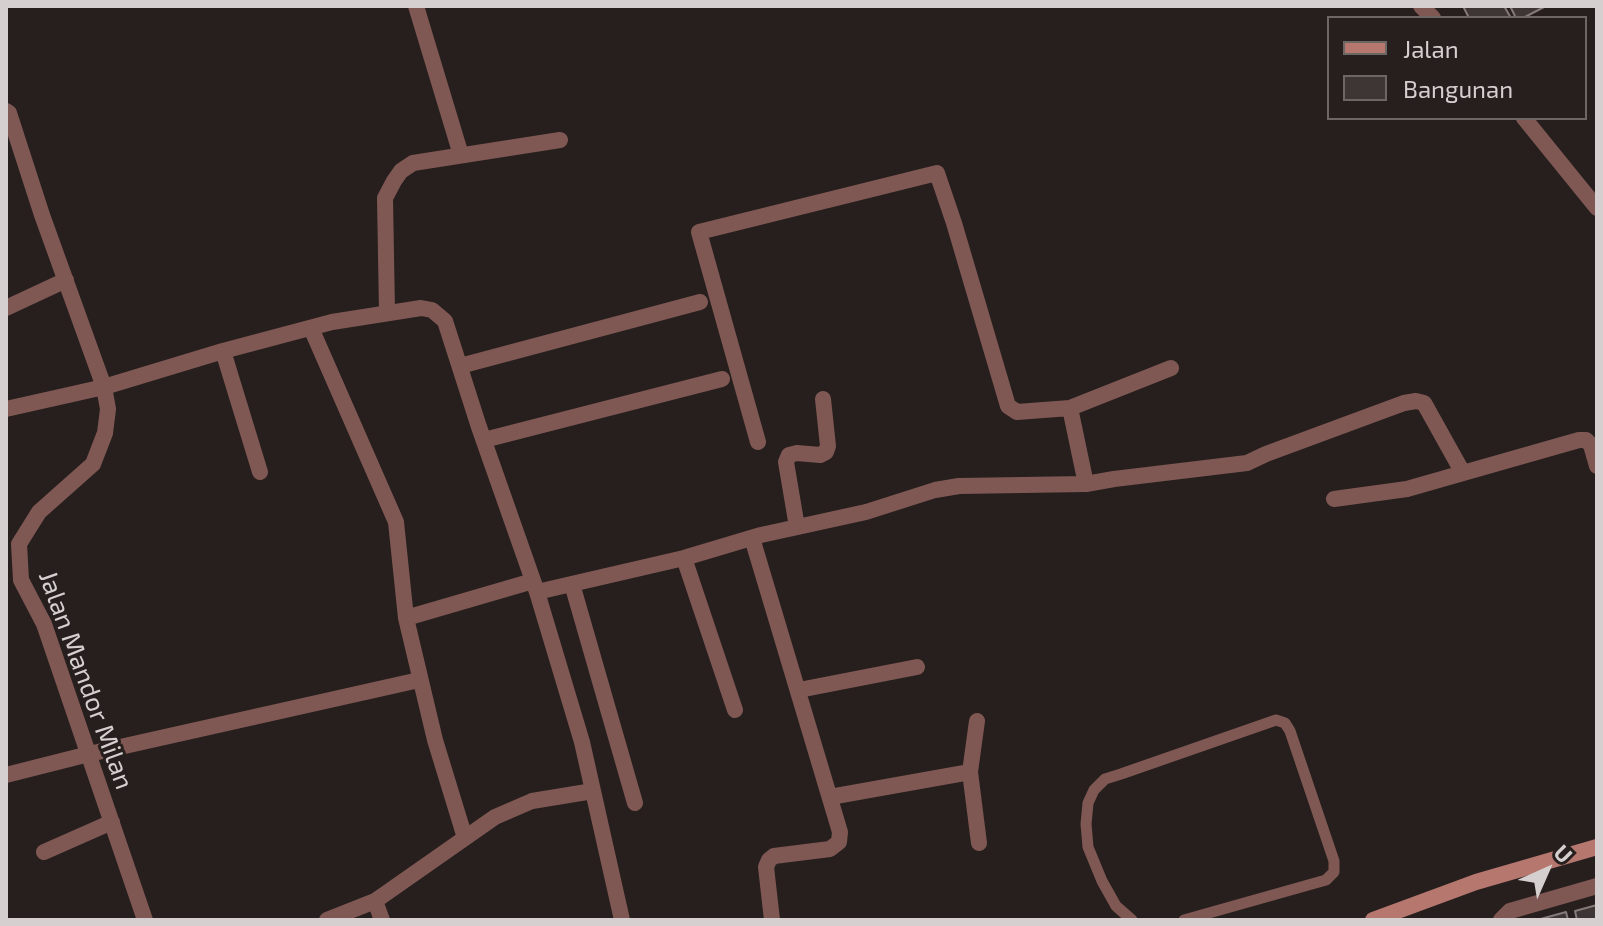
<!DOCTYPE html>
<html>
<head>
<meta charset="utf-8">
<style>
	body { margin:0 }
	#map { position:relative; width:1603px; height:926px; overflow:hidden; background:#261f1e; font-family:"Exo 2",sans-serif }
	canvas { display:block }
	.frame { position:absolute; inset:0; border:8px solid #d5d0cf; pointer-events:none }
	.legend { position:absolute; left:1327px; top:16px; width:260px; height:104px; box-sizing:border-box; background:#261f1e; border:2px solid #6c6665; margin:0; padding:10px 14px; list-style:none; font-size:24px; color:#d5d0cf }
	.legend li { display:flex; align-items:center; gap:16px; height:40px }
	.legend b { width:40px; border:2px solid #6c6665 }
	.north { position:absolute; left:1507px; top:830px; width:80px; height:80px; -webkit-text-stroke:6px #261f1e; paint-order:stroke; rotate:45deg; font-size:22px; font-weight:700; line-height:32px; text-align:center; color:#d5d0cf }
	.north::after { content:''; display:block; margin:auto; width:28px; height:36px; background:#d5d0cf; clip-path:polygon(50% 0,100% 100%,50% 72%,0 100%) }
</style>
</head>
<body>
<div id="map">
<canvas width="1603" height="926"></canvas>
<div class="frame"></div>
<ul class="legend">
<li><b style="height:10px;background:#b6776e"></b>Jalan</li>
<li><b style="height:22px;background:#3d3634"></b>Bangunan</li>
</ul>
<div class="north">U</div>
</div>
<script>
const c = document.querySelector('canvas').getContext('2d');
c.lineJoin = 'round';
function fillPath(path, color) { c.fillStyle = color; c.fill(path, 'evenodd'); }
const poly = rows => new Path2D(rows.map(r => 'M' + r).join(''));
function stroke(path, color, width, dash) { c.strokeStyle = color; c.lineWidth = width; c.lineCap = dash ? 'butt' : 'round'; c.setLineDash(dash || []); c.stroke(path); }
function write(font, color, halo, rows, align = 'center') {
  c.font = font + ' "Exo 2",sans-serif'; c.lineWidth = 6; c.setLineDash([]); c.textBaseline = 'middle'; c.strokeStyle = halo; c.fillStyle = color; for (const [text, x, y, turn = 0] of rows) {
    c.save(); c.translate(x, y); c.rotate((+turn || 0) * Math.PI / 180); c.textAlign = isNaN(turn) ? turn : align; if (halo) c.strokeText(text, 0, 0); c.fillText(text, 0, 0); c.restore();
  }
}
const building = poly([
	[1463,6,1504,6,1511,18,1469,18,1463,6],
	[1510,6,1546,6,1523,18,1516,18,1510,6],
	[1597,905,1597,920,1577,920,1575,911,1597,905],
	[1566,912,1568,920,1537,920,1566,912]
]);
fillPath(building, '#3d3634');
stroke(building, '#827978', 2);
stroke(poly([
	[1132,920,1116,906,1102,881,1088,847,1086,824,1088,803,1094,790,1105,779,1121,774,1276,720,1285,723,1290,731,1334,861,1334,872,1326,880,1184,920]
]), '#805853', 11);
stroke(poly([
	[416,6,461,155],
	[1421,6,1433,18],
	[6,111,9,113,42,215,104,387,108,409,105,433,93,464,39,512,19,544,21,580,44,624,145,920],
	[1524,118,1597,208],
	[6,308,66,280],
	[387,312,385,198,394,181,401,171,413,163,560,140],
	[311,328,396,522,406,618,435,740,465,838],
	[223,351,260,472],
	[460,366,700,302],
	[6,409,104,387,223,351,332,322,421,308,432,310,445,321,479,427,537,592,582,742,622,920],
	[484,440,722,379],
	[758,442,699,232,937,173,954,223,1008,406,1017,412,1070,408],
	[1086,484,1070,408,1171,368],
	[1334,499,1407,489,1463,473],
	[797,527,786,462,789,455,797,453,820,455,826,452,828,446,823,399],
	[752,538,840,832,839,842,830,849,774,856,769,860,766,867,772,920],
	[684,558,735,710],
	[572,584,635,803],
	[537,592,684,558,761,535,866,512,935,490,959,486,1086,484,1114,479,1247,463,1266,454,1404,403,1416,401,1424,403,1463,473,1579,440,1586,440,1591,445,1597,466],
	[406,618,533,581],
	[799,690,917,667],
	[970,772,979,843],
	[6,775,89,754,419,680],
	[830,797,970,772,977,721],
	[44,852,112,822],
	[375,901,495,817,532,801,593,791],
	[327,920,375,901,382,920],
	[1501,920,1510,911,1597,886]
]), '#805853', 16);
stroke(poly([
	[1373,920,1476,882,1597,847]
]), '#b6776e', 16);
write('26px', '#d5d0cf', '#261f1e', [
	["Jalan Mandor Milan",86,680,70]
]);
</script>
</body>
</html>
